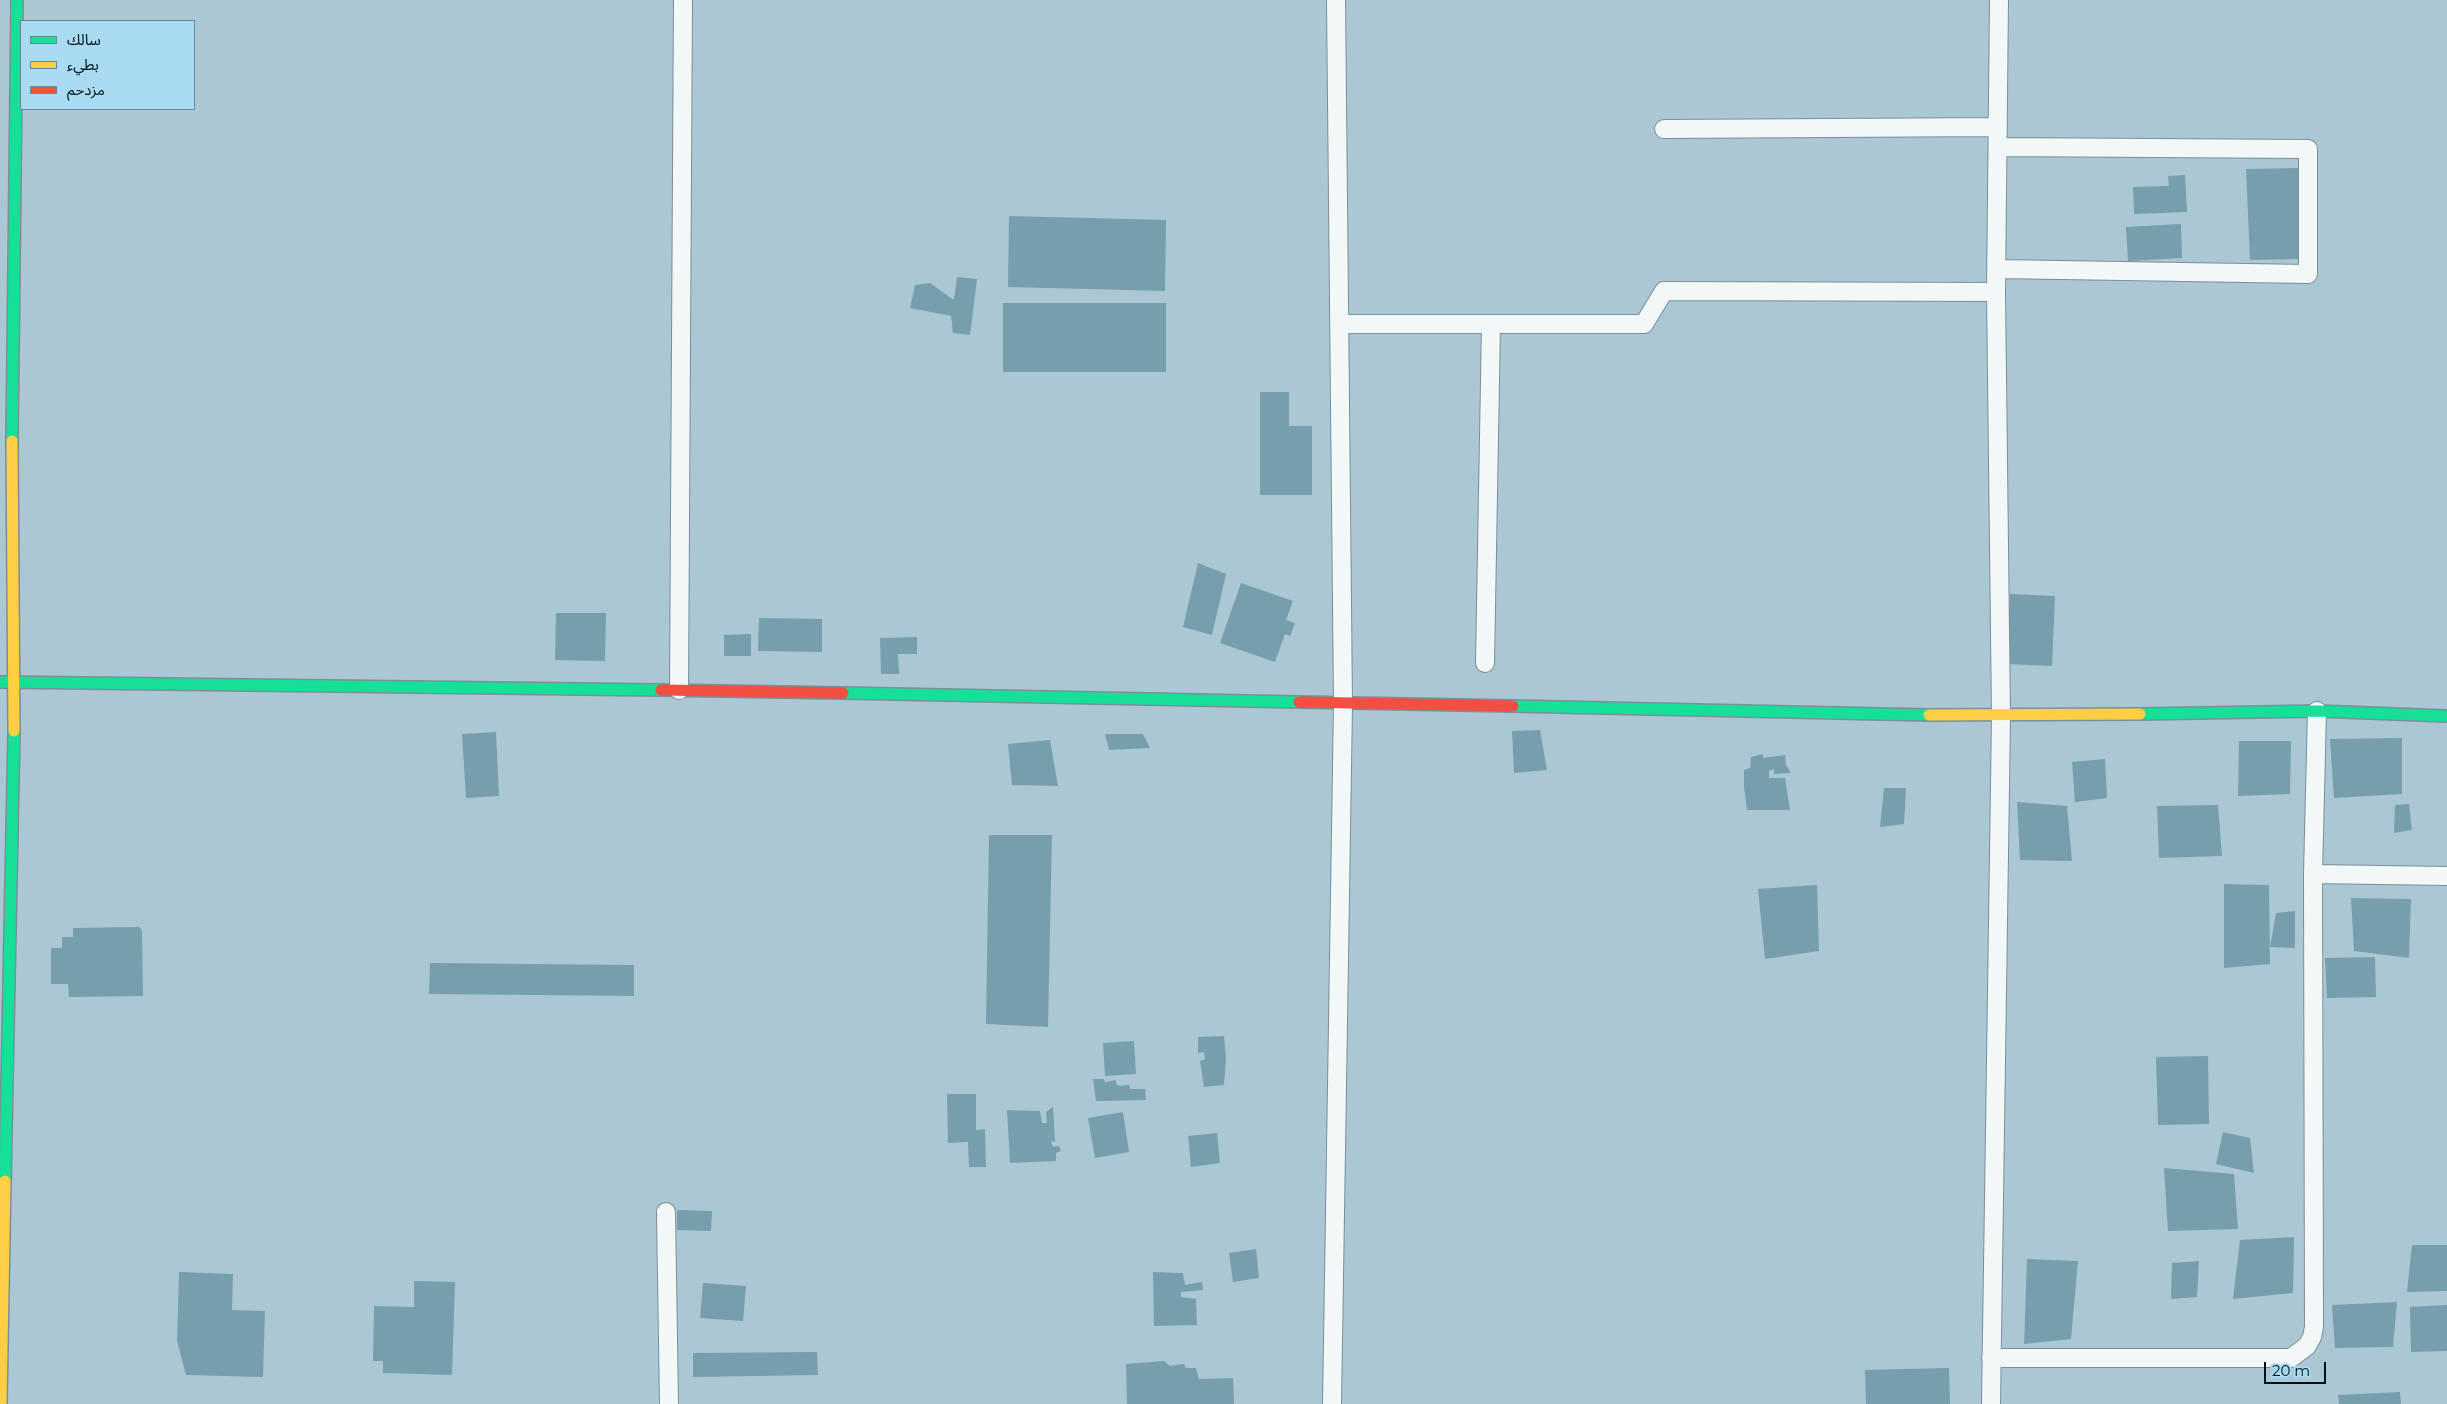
<!DOCTYPE html>
<html>
<head>
<meta charset="utf-8">
<style>
	body { margin:0 }
	#map { position:relative; width:2447px; height:1404px; overflow:hidden; background:#abc7d3; font-family:Montserrat,"Noto Sans Arabic",sans-serif }
	canvas { display:block }
	.legend { position:absolute; left:20px; top:20px; width:175px; height:90px; box-sizing:border-box; background:#a8daf1; border:1px solid #65899a; margin:0; padding:6px 9px; list-style:none; font-size:15px; color:#011018 }
	.legend li { display:flex; align-items:center; gap:10px; height:25px }
	.legend b { width:25px; border:1px solid #65899a }
	.scale { position:absolute; left:2264px; top:1362px; width:62px; height:22px; box-sizing:border-box; border:2px solid #011018; border-top:0; padding-left:6px; font-size:15px; line-height:18px; white-space:nowrap; color:#011018; -webkit-text-stroke:4px #a8daf1; paint-order:stroke }
</style>
</head>
<body>
<div id="map">
<canvas width="2447" height="1404"></canvas>
<ul class="legend">
<li><b style="height:6px;background:#16e098"></b>سالك</li>
<li><b style="height:6px;background:#ffcf43"></b>بطيء</li>
<li><b style="height:6px;background:#f24e42"></b>مزدحم</li>
</ul>
<div class="scale">20 m</div>
</div>
<script>
const c = document.querySelector('canvas').getContext('2d');
c.lineJoin = 'round';
function fillPath(path, color) { c.fillStyle = color; c.fill(path, 'evenodd'); }
const poly = rows => new Path2D(rows.map(r => 'M' + r).join(''));
function stroke(path, color, width, dash) { c.strokeStyle = color; c.lineWidth = width; c.lineCap = dash ? 'butt' : 'round'; c.setLineDash(dash || []); c.stroke(path); }
fillPath(poly([
	[2299,168,2302,259,2250,260,2246,169],
	[2185,175,2187,212,2134,214,2133,187,2169,186,2168,176],
	[1009,216,1166,220,1165,291,1008,287],
	[2181,224,2182,258,2128,261,2126,227],
	[957,277,977,279,970,335,953,333,951,316,910,308,915,285,930,283,954,300],
	[1003,303,1166,303,1166,372,1003,372],
	[1260,392,1289,392,1289,426,1312,426,1312,495,1260,495],
	[1198,563,1226,574,1212,635,1183,627],
	[1241,583,1293,601,1286,620,1295,623,1290,636,1285,634,1275,662,1220,643],
	[2010,594,2055,596,2052,666,2007,664],
	[556,613,606,613,605,661,555,660],
	[759,618,822,619,822,652,758,651],
	[751,634,751,656,724,656,724,635],
	[917,637,917,654,898,654,899,674,881,674,880,638],
	[1540,730,1547,770,1514,773,1512,731],
	[496,732,499,796,466,798,462,734],
	[1105,734,1143,734,1150,748,1109,750],
	[2402,738,2402,794,2334,798,2330,739],
	[1050,740,1058,786,1012,785,1008,744],
	[2239,741,2291,741,2290,794,2238,796],
	[1763,754,1763,758,1785,755,1786,765,1791,773,1774,774,1774,769,1769,771,1769,778,1785,778,1790,810,1747,810,1744,786,1744,770,1750,768,1751,757],
	[2105,759,2107,798,2075,802,2072,762],
	[1884,788,1906,788,1904,824,1880,827],
	[2017,802,2067,806,2072,861,2020,860],
	[2409,804,2412,830,2394,833,2395,805],
	[2218,805,2222,856,2159,858,2157,806],
	[989,835,1052,835,1048,1027,986,1024],
	[2224,884,2269,885,2270,964,2224,968],
	[1817,885,1819,951,1765,959,1758,889],
	[2351,898,2411,899,2409,958,2354,951],
	[2295,911,2295,948,2270,947,2276,913],
	[139,927,142,931,143,996,69,997,68,984,51,984,51,948,62,948,62,937,73,937,73,928],
	[2375,957,2376,997,2327,998,2325,958],
	[430,963,634,965,634,996,429,994],
	[1224,1036,1226,1058,1224,1085,1204,1087,1200,1061,1205,1059,1204,1052,1198,1053,1198,1037],
	[1134,1041,1136,1074,1105,1076,1103,1043],
	[2208,1056,2209,1124,2158,1125,2156,1057],
	[1093,1079,1104,1079,1105,1082,1116,1080,1116,1084,1120,1086,1129,1085,1130,1089,1145,1089,1146,1100,1096,1101],
	[947,1094,976,1094,976,1130,985,1129,986,1167,969,1167,968,1142,948,1143],
	[1053,1107,1055,1142,1051,1141,1053,1147,1059,1146,1061,1151,1056,1153,1056,1161,1010,1163,1007,1110,1040,1111,1042,1123,1047,1123,1046,1112],
	[1123,1112,1129,1152,1095,1158,1088,1118],
	[2223,1132,2250,1138,2254,1173,2216,1164],
	[1217,1133,1220,1163,1191,1167,1188,1136],
	[2164,1168,2234,1174,2238,1229,2168,1231],
	[677,1210,712,1211,711,1231,677,1230],
	[2294,1237,2293,1293,2233,1299,2240,1240],
	[2412,1245,2447,1245,2447,1291,2407,1292],
	[1256,1249,1259,1278,1233,1282,1229,1253],
	[2027,1259,2078,1261,2071,1339,2024,1344],
	[2199,1261,2197,1297,2171,1299,2172,1263],
	[179,1272,233,1274,232,1310,265,1311,263,1377,186,1375,177,1341],
	[1153,1272,1183,1273,1185,1285,1202,1282,1203,1290,1181,1292,1181,1297,1196,1299,1197,1325,1154,1326],
	[414,1281,455,1282,452,1375,383,1373,383,1361,373,1361,374,1306,414,1307],
	[703,1283,746,1286,743,1321,700,1318],
	[2397,1302,2393,1347,2335,1348,2332,1305],
	[2447,1305,2447,1351,2411,1352,2410,1307],
	[817,1352,818,1375,693,1377,693,1353],
	[1164,1361,1170,1366,1184,1364,1186,1368,1196,1368,1199,1379,1233,1378,1234,1404,1127,1404,1126,1364],
	[1949,1368,1950,1404,1866,1404,1865,1370],
	[2400,1392,2401,1404,2339,1404,2338,1395]
]), '#769eac');
const street = poly([
	[1664,129,1998,127],
	[1998,269,2308,274,2308,149,1998,147],
	[1339,324,1644,324,1664,291,1996,292],
	[1485,663,1491,324],
	[679,690,683,0],
	[2313,874,2447,876],
	[666,1212,669,1404],
	[1991,1358,2291,1358,2307,1346,2312,1337,2314,1327,2313,874,2317,711],
	[1332,1404,1343,704,1336,0],
	[1991,1404,2001,716,1996,292,1999,0]
]);
const fast = poly([
	[12,441,17,0],
	[0,682,661,690],
	[843,693,1299,702],
	[1513,706,1929,715],
	[2140,714,2317,711,2447,716],
	[5,1181,14,731]
]);
const slow = poly([
	[12,441,14,731],
	[1929,715,2140,714],
	[1,1404,5,1181]
]);
const jam = poly([
	[661,690,843,693],
	[1299,702,1513,706]
]);
stroke(street, '#7a8f99', 20);
stroke(fast, '#7a8f99', 14);
stroke(slow, '#7a8f99', 14);
stroke(jam, '#7a8f99', 14);
stroke(street, '#f2f7f8', 18);
stroke(fast, '#16e098', 11);
stroke(slow, '#ffcf43', 11);
stroke(jam, '#f24e42', 11);
</script>
</body>
</html>
